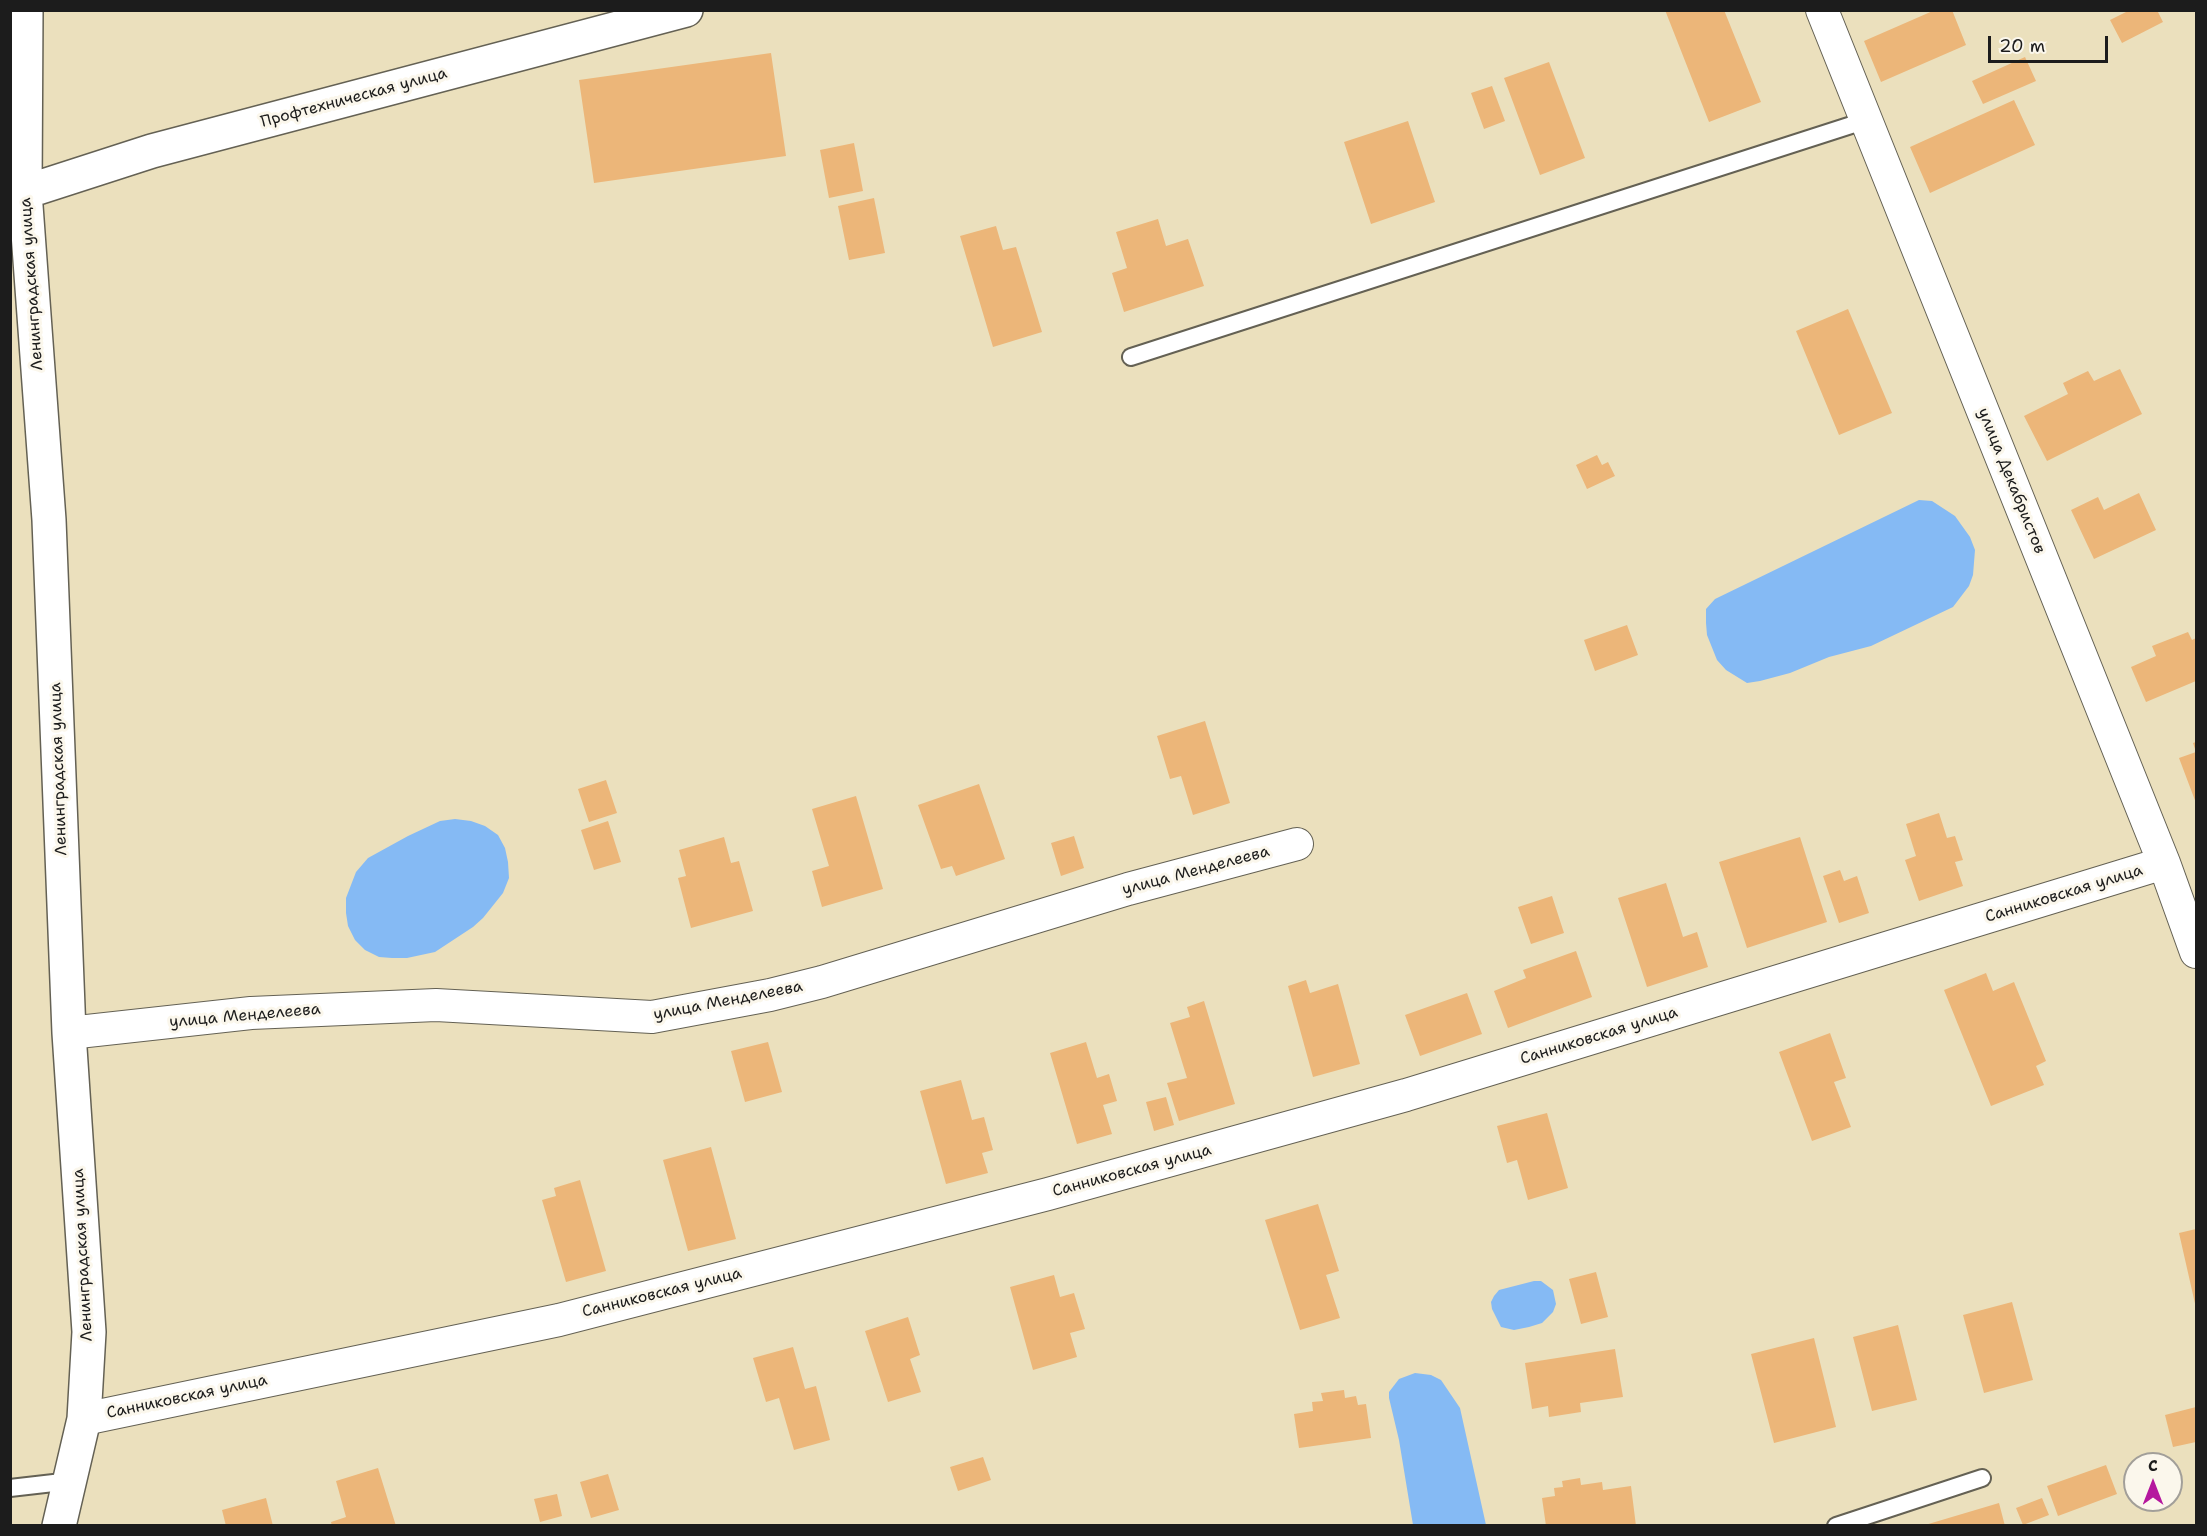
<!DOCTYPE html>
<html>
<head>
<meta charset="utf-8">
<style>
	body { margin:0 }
	#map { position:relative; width:2207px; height:1536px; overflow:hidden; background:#ebe0bd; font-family:"Shantell Sans",sans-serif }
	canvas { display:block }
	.frame { position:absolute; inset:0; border:12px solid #1c1c1c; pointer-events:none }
	.north { position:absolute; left:2123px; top:1452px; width:60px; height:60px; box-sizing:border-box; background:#fbf7ec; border:2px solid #a29f99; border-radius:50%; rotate:0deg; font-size:16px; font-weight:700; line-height:24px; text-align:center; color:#1c1c1c }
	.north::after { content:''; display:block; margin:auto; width:21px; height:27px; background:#b5179e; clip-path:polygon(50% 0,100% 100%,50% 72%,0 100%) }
	.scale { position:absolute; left:1988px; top:36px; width:120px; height:27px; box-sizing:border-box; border:3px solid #1c1c1c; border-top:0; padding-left:8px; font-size:18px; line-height:21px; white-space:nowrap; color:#1c1c1c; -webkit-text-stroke:4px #fbf7ec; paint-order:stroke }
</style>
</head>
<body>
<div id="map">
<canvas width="2207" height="1536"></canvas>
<div class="frame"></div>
<div class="north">С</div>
<div class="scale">20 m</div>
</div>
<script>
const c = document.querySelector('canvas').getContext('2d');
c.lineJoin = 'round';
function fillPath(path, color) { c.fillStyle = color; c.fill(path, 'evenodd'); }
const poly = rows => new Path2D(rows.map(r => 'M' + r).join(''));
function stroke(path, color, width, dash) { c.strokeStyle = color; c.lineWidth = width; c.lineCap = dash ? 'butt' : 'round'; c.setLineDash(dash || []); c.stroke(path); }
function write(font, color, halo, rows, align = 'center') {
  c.font = font + ' "Shantell Sans",sans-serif'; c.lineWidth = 6; c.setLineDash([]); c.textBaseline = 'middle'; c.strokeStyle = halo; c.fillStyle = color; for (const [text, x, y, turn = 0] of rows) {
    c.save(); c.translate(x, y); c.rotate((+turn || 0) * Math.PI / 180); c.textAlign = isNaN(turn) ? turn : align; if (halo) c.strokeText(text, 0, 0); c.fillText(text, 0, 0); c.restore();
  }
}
fillPath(poly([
	[1919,500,1932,501,1955,516,1970,537,1975,550,1973,575,1969,586,1953,607,1871,646,1829,657,1790,673,1760,681,1747,683,1726,670,1717,660,1707,635,1706,623,1706,609,1715,599],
	[455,819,471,821,485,826,498,835,505,848,508,862,509,878,503,893,483,918,473,927,435,952,407,958,392,958,379,957,365,950,355,940,348,926,346,913,346,898,356,872,368,858,408,836,440,821],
	[1534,1281,1541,1281,1553,1290,1556,1304,1553,1312,1542,1323,1529,1327,1514,1330,1501,1327,1492,1309,1491,1302,1494,1296,1499,1290],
	[1415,1373,1431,1375,1441,1380,1460,1408,1486,1525,1413,1525,1399,1440,1389,1398,1389,1392,1399,1379]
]), '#85baf4');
fillPath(poly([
	[1665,10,1724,10,1761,102,1709,122],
	[1935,10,1952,10,1966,45,1881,82,1864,41],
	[2130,10,2157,10,2163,22,2122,43,2110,20],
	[771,53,786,156,594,183,579,80],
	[2025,57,2036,81,1983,104,1972,81],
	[1549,62,1585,158,1540,175,1504,78],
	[1492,86,1505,121,1484,129,1471,93],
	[2014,100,2035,145,1930,193,1910,147],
	[1408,121,1435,202,1371,224,1344,142],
	[854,143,863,191,829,198,820,150],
	[874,198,885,253,849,260,838,206],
	[1158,219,1166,246,1188,239,1204,286,1124,312,1112,273,1127,268,1116,232],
	[996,226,1003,250,1016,247,1042,332,993,347,960,236],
	[1848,309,1892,413,1839,435,1796,331],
	[2120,369,2142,414,2047,461,2024,416,2068,394,2063,383,2088,371,2094,381],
	[1597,455,1602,465,1608,462,1615,476,1587,489,1576,465],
	[2139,493,2156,530,2094,559,2071,510,2098,497,2104,510],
	[1627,625,1638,655,1595,671,1584,640],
	[2188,632,2192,640,2196,638,2196,681,2146,702,2131,667,2156,656,2152,646],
	[1205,721,1230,803,1193,815,1181,776,1170,779,1157,736],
	[2196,742,2196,803,2179,758,2196,752,2193,743],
	[606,780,617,813,589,822,578,789],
	[979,784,1005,859,956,876,952,866,941,869,918,805],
	[856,796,883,889,822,907,812,871,829,866,812,809],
	[1939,813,1947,838,1955,836,1963,860,1955,862,1963,886,1919,901,1905,860,1916,856,1906,824],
	[608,821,621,862,594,870,581,830],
	[1074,836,1084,868,1061,876,1051,843],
	[724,837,731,863,739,861,753,911,691,928,678,878,686,876,679,850],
	[1800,837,1827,922,1747,948,1719,862],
	[1840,870,1844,881,1857,876,1869,913,1839,923,1823,876],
	[1666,883,1683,937,1697,932,1708,967,1647,987,1618,898],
	[1552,896,1564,933,1531,944,1518,907],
	[1576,951,1592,997,1508,1028,1494,991,1526,978,1523,970],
	[1986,973,1993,991,2014,982,2046,1061,2036,1066,2044,1085,1991,1106,1944,990],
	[1306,980,1310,993,1338,984,1360,1064,1313,1077,1288,986],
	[1467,993,1482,1034,1420,1056,1405,1015],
	[1204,1001,1235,1104,1179,1121,1167,1083,1187,1078,1170,1023,1190,1017,1187,1007],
	[1830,1033,1846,1078,1834,1082,1851,1127,1812,1141,1779,1052],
	[768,1042,782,1092,745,1102,731,1051],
	[1086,1042,1097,1078,1109,1074,1117,1101,1103,1105,1112,1134,1077,1144,1050,1053],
	[961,1080,972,1120,984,1117,993,1150,982,1153,988,1173,946,1184,920,1091],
	[1166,1097,1174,1125,1154,1131,1146,1102],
	[1547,1113,1568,1188,1528,1200,1517,1160,1507,1163,1497,1126],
	[711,1147,736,1239,688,1251,663,1160],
	[580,1180,606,1271,566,1282,542,1200,556,1196,554,1188],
	[1318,1204,1339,1271,1326,1275,1340,1318,1300,1330,1265,1220],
	[2196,1229,2196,1308,2179,1233],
	[1596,1272,1608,1317,1581,1324,1569,1279],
	[1054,1275,1060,1297,1074,1293,1085,1329,1070,1333,1077,1357,1033,1370,1010,1287],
	[2012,1302,2033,1380,1984,1393,1963,1315],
	[908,1317,920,1355,910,1359,921,1392,888,1402,865,1331],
	[1898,1325,1917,1400,1872,1411,1853,1337],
	[1814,1338,1836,1427,1774,1443,1751,1354],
	[793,1347,805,1389,816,1386,830,1440,794,1450,779,1398,766,1402,753,1358],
	[1615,1349,1623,1397,1580,1403,1581,1412,1549,1417,1548,1406,1532,1409,1525,1363],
	[1344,1390,1345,1398,1356,1396,1358,1405,1366,1404,1371,1438,1299,1448,1294,1414,1313,1411,1312,1402,1323,1401,1321,1393],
	[2196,1407,2196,1442,2173,1447,2165,1415],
	[983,1457,991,1480,958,1491,950,1467],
	[2106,1465,2117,1494,2058,1516,2047,1486],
	[378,1468,396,1526,332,1526,331,1522,346,1517,336,1481],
	[608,1474,619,1510,591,1518,580,1482],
	[1580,1478,1581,1485,1602,1482,1603,1490,1631,1486,1636,1526,1546,1526,1542,1498,1555,1496,1554,1488,1563,1487,1562,1481],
	[557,1494,562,1516,540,1522,534,1499],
	[266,1498,273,1526,226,1526,222,1510],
	[2042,1498,2049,1515,2023,1525,2016,1508],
	[1999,1503,2005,1526,1925,1526,1925,1525]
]), '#ecb679');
const service = poly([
	[1131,357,1867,120],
	[10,1488,71,1481],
	[1836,1526,1982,1478]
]);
const minor = poly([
	[1822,10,2164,863,2196,952],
	[69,1033,251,1013,436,1005,652,1017,770,995,822,982,1128,889,1297,844],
	[84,1419,559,1320,1048,1194,1406,1095,2164,863]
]);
const tertiary = poly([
	[26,10,25,192,49,520,69,1033,89,1332,84,1419,59,1526],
	[25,192,152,151,686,10]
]);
stroke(service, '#646154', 20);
stroke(minor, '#646154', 34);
stroke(tertiary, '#646154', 36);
stroke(service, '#fff', 16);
stroke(minor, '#fff', 32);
stroke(tertiary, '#fff', 33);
write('16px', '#1c1c1c', '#fbf7ec', [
	["Профтехническая улица",354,98,-15],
	["Ленинградская улица",32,284,-94],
	["улица Декабристов",2011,481,68],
	["Ленинградская улица",59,769,-92],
	["улица Менделеева",1196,871,-15],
	["Санниковская улица",2064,894,-17],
	["улица Менделеева",728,1001,-11],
	["улица Менделеева",245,1016,-5],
	["Санниковская улица",1599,1036,-17],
	["Санниковская улица",1132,1171,-15],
	["Ленинградская улица",83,1255,-93],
	["Санниковская улица",662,1293,-14],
	["Санниковская улица",187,1397,-12]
]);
</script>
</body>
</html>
